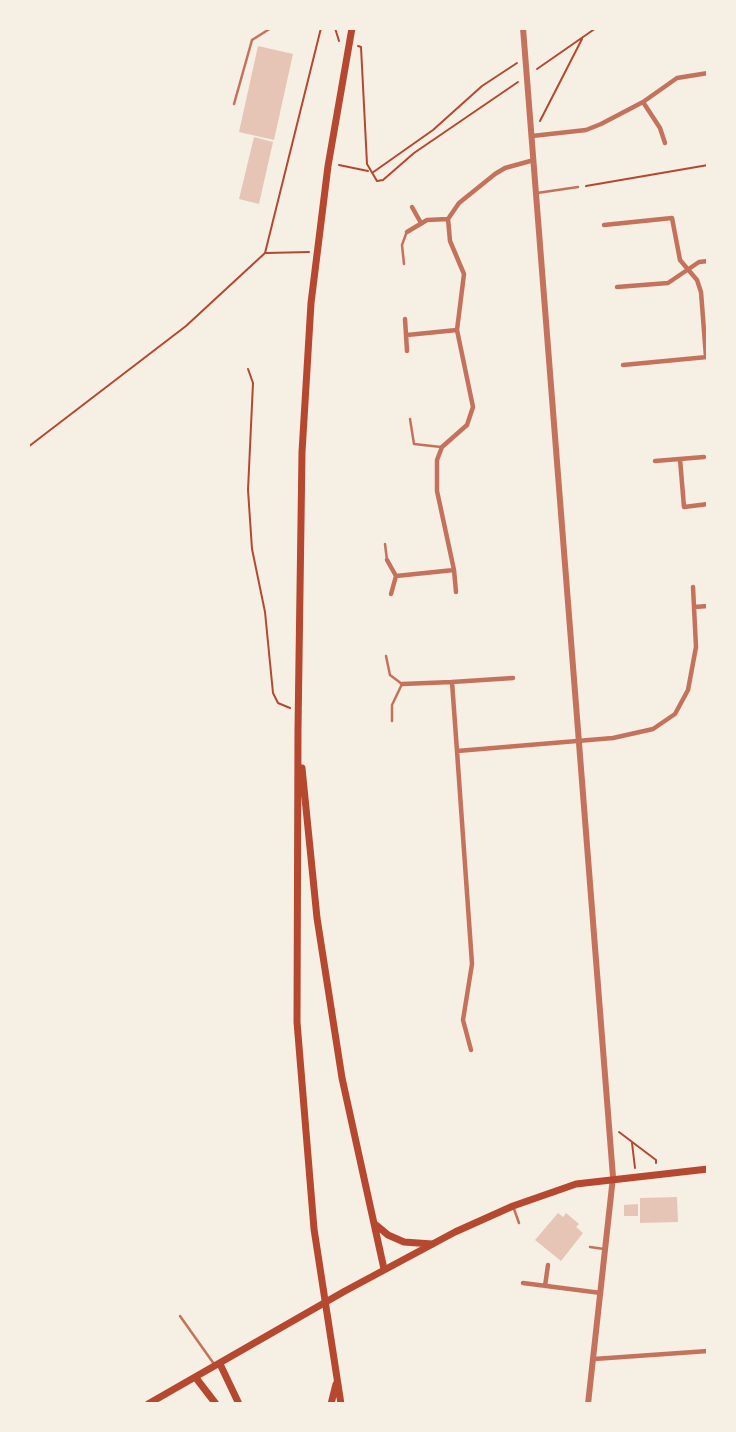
<!DOCTYPE html>
<html>
<head>
<meta charset="utf-8">
<style>
	body { margin:0 }
	#map { position:relative; width:736px; height:1432px; overflow:hidden; background:#f6efe4; font-family:Georgia,serif }
	canvas { display:block }
	.frame { position:absolute; inset:0; border:30px solid #f6efe4; pointer-events:none }
</style>
</head>
<body>
<div id="map">
<canvas width="736" height="1432"></canvas>
<div class="frame"></div>
</div>
<script>
const c = document.querySelector('canvas').getContext('2d');
c.lineJoin = 'round';
function fillPath(path, color) { c.fillStyle = color; c.fill(path, 'evenodd'); }
const poly = rows => new Path2D(rows.map(r => 'M' + r).join(''));
function stroke(path, color, width, dash) { c.strokeStyle = color; c.lineWidth = width; c.lineCap = dash ? 'butt' : 'round'; c.setLineDash(dash || []); c.stroke(path); }
fillPath(poly([
	[258,46,293,54,274,140,239,132],
	[254,137,273,142,259,204,239,199],
	[677,1197,678,1222,640,1223,640,1198],
	[638,1204,638,1216,624,1216,624,1205],
	[558,1213,563,1217,566,1213,579,1224,576,1227,583,1233,561,1261,535,1240]
]), '#e6c5b7');
stroke(poly([
	[335,28,339,41],
	[358,46,361,47,367,164,377,181,383,180,414,153,518,82],
	[537,69,596,28],
	[540,121,582,39],
	[339,165,368,171],
	[372,173,433,130,482,86,517,63],
	[586,186,708,165],
	[266,253,309,252],
	[248,369,253,383,248,490,252,549,265,612,273,693,278,703,290,708],
	[28,447,186,326,265,253,321,28],
	[619,1132,656,1160,656,1163],
	[632,1143,635,1168]
]), '#b5482f', 2);
stroke(poly([
	[234,104,252,40,271,28],
	[537,193,578,187],
	[404,264,402,245,406,234],
	[410,419,414,444,441,447],
	[385,544,387,560],
	[386,656,390,675,402,684,392,705,392,721],
	[514,1209,519,1223],
	[590,1247,604,1249],
	[180,1316,214,1364]
]), '#c5725c', 2.5);
stroke(poly([
	[643,102,660,128,665,143],
	[532,136,586,130,601,124,643,102,677,78,708,73],
	[412,207,421,223],
	[604,225,672,218,680,260,697,280,701,292,706,357],
	[407,232,427,220,448,219],
	[617,287,668,283,699,262,708,261],
	[405,319,407,351],
	[407,335,457,330],
	[623,365,707,357],
	[680,459,684,507,708,504],
	[655,461,704,457],
	[387,560,396,576,391,594],
	[454,570,456,592],
	[396,576,454,570,437,491,437,460,442,447,467,425,473,407,457,330,464,274,450,241,448,219,459,203,495,174,505,168,534,160],
	[693,587,694,607],
	[452,682,513,678],
	[402,684,452,682,457,751],
	[471,1050,463,1020,472,964,457,751,613,738,653,729,675,714,688,690,696,647,694,607,708,606],
	[523,1283,601,1293],
	[545,1286,548,1265],
	[594,1359,708,1351]
]), '#c5725c', 4.5);
stroke(poly([
	[523,28,613,1177,588,1404]
]), '#c5725c', 6);
stroke(poly([
	[148,1404,345,1291,455,1232,513,1206,576,1184,708,1169]
]), '#b5482f', 7);
stroke(poly([
	[302,768,317,918,342,1078,384,1269],
	[376,1225,388,1235,404,1242,432,1244],
	[220,1364,239,1404],
	[196,1378,216,1404],
	[331,1404,336,1384],
	[341,1404,314,1229,297,1022,298,729,302,452,311,303,328,166,352,28]
]), '#b5482f', 7);
</script>
</body>
</html>
